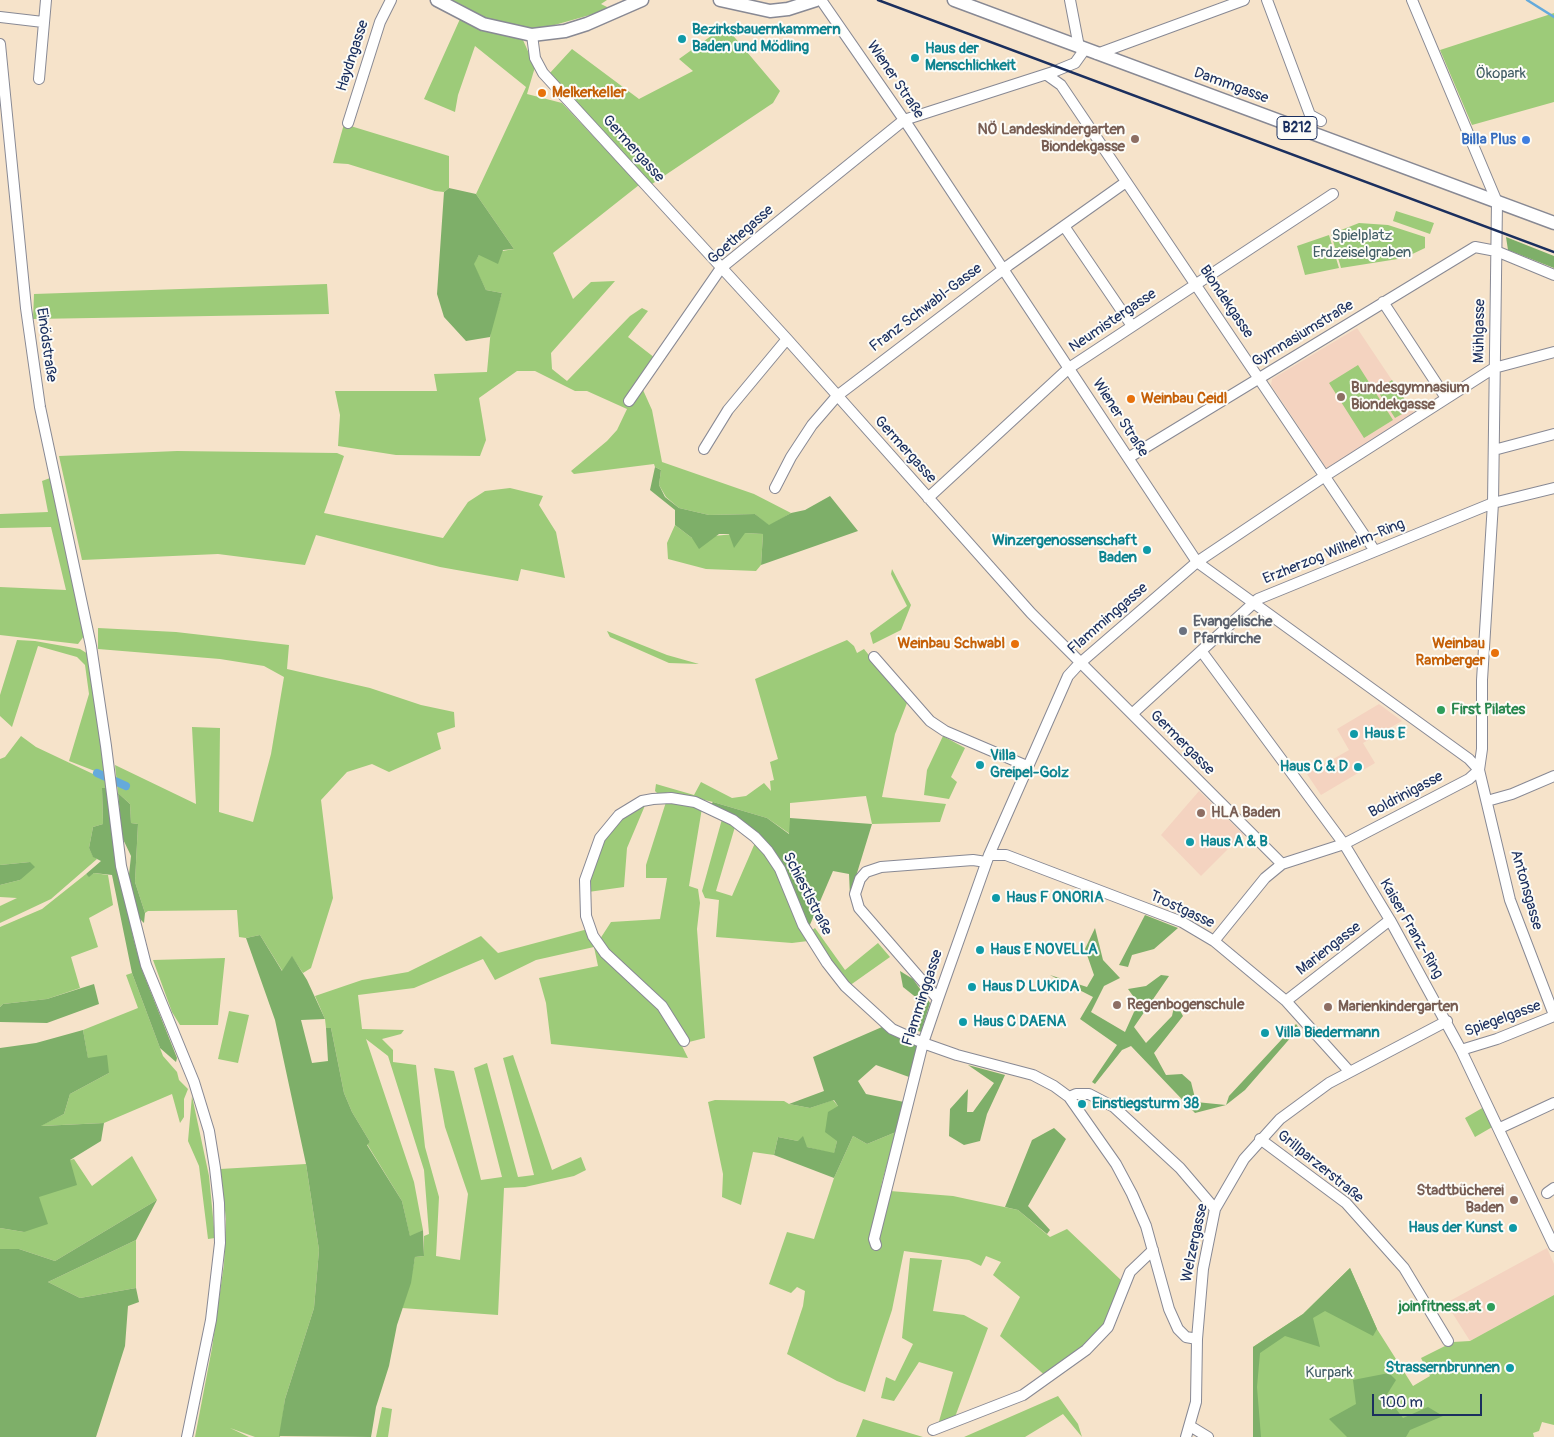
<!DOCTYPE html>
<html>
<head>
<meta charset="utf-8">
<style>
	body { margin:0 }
	#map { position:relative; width:1554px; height:1437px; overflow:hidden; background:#f6e3ca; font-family:Pangolin,sans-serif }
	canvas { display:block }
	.scale { position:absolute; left:1372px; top:1394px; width:110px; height:22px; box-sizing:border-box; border:2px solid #1b2f5e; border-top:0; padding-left:6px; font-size:15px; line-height:18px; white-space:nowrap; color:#1b2f5e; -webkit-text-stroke:4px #fdfcf7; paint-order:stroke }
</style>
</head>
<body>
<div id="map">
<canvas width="1554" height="1437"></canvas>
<div class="scale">100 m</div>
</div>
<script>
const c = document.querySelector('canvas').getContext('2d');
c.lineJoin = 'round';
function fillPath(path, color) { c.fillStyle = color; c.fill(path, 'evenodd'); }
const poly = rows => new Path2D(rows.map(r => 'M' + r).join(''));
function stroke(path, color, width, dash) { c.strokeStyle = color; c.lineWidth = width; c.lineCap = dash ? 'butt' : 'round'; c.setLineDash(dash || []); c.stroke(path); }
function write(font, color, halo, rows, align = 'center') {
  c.font = font + ' Pangolin,sans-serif'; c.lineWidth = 4; c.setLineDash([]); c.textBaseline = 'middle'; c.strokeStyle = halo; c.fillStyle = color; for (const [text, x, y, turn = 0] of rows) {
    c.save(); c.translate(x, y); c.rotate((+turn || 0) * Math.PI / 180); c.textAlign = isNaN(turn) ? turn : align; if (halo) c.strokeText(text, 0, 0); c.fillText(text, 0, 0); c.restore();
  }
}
fillPath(poly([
	[1357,328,1414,413,1327,469,1271,385,1272,379],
	[1379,704,1402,721,1363,743,1375,763,1321,795,1307,774,1349,750,1337,729],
	[1199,791,1243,834,1201,876,1161,835],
	[1547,1248,1554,1264,1554,1295,1470,1341,1446,1303]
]), '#f4d3c0');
fillPath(poly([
	[449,0,607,0,601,4,611,9,544,28,526,29,493,22],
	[1554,13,1554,102,1472,125,1440,50],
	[460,19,495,33,523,40,535,67,527,94,562,103,639,185,553,253,573,299,591,282,615,281,551,353,552,369,567,381,630,316,642,308,648,311,628,337,655,358,639,381,652,410,662,462,754,494,791,513,769,526,755,514,709,515,679,508,666,497,659,485,661,470,655,467,654,464,574,474,571,471,607,441,617,430,627,409,587,391,575,391,535,371,517,371,479,398,486,440,480,456,396,455,338,446,340,415,335,391,437,391,434,374,487,372,491,328,502,293,486,290,473,264,479,255,514,249,476,194,526,87,475,46,458,95,455,112,424,99],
	[725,26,780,91,773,103,652,184,549,74,572,49,639,99,693,71,679,59],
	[344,124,449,156,449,188,444,192,435,191,348,164,333,163],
	[1396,211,1434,223,1430,234,1393,221],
	[1359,223,1388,225,1425,237,1425,248,1404,258,1341,268,1331,234],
	[1329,235,1339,268,1305,275,1297,246],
	[327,284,329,314,33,319,34,294],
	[1358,365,1393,420,1364,438,1329,383],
	[1392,380,1411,409,1395,418,1377,390],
	[177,451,337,453,344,456,324,513,443,538,468,502,485,491,510,488,543,496,539,505,556,532,565,578,521,569,518,581,440,567,316,535,305,565,218,554,82,560,59,456],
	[50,478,84,636,78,644,0,635,0,587,66,590,51,527,0,528,0,514,48,512,42,481],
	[675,525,692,538,745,533,763,534,761,565,756,571,706,569,668,559,667,543],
	[892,569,911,605,901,630,873,644,870,633,907,606,891,574],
	[98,628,176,632,289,645,287,669,370,688,421,705,454,712,455,727,437,733,441,749,389,772,372,764,347,772,321,800,333,898,311,968,303,973,292,957,283,972,260,935,246,938,239,937,237,910,148,911,145,913,135,882,138,824,131,823,130,804,118,793,115,765,196,804,192,727,220,728,219,812,253,822,271,754,284,677,264,666,220,659,98,649],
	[607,631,667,655,699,664,669,663,610,637],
	[17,640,35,641,80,649,88,654,105,775,69,761,89,694,85,665,77,657,38,646,12,727,0,716,0,695],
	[847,640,854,646,857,653,864,649,907,703,895,734,882,797,946,804,940,822,872,824,866,796,790,803,790,834,767,818,713,802,669,792,659,795,655,791,656,784,694,795,701,782,732,798,746,796,764,783,771,791,770,781,774,780,770,762,778,759,755,679],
	[21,736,36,747,110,782,110,788,102,789,103,824,93,827,89,848,93,856,97,859,51,899,0,923,0,906,17,898,0,897,0,885,20,880,30,862,0,865,0,759,5,757],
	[943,736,965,748,951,777,957,782,949,799,924,795,927,770],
	[649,796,627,848,624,887,581,893,586,860,607,823],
	[666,802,702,808,689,886,698,889,700,903,697,929,705,1038,681,1044,688,1058,551,1044,546,1003,539,978,598,966,594,947,536,960,495,980,483,959,414,988,358,995,362,1029,404,1030,401,1034,382,1039,393,1050,393,1062,416,1065,425,1147,439,1197,436,1256,460,1260,468,1194,445,1127,434,1068,454,1071,481,1180,502,1177,474,1068,487,1063,518,1177,534,1175,503,1058,513,1055,552,1170,581,1157,586,1170,574,1176,525,1187,504,1188,498,1315,402,1308,410,1283,415,1257,424,1256,424,1236,429,1234,424,1170,388,1056,366,1039,414,1182,423,1230,410,1237,402,1201,367,1144,370,1142,352,1112,344,1093,331,1028,326,1028,325,1019,315,996,362,980,408,972,481,936,498,953,588,929,600,939,611,922,660,919,667,878,646,878,646,865],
	[724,812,737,820,716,891,732,896,758,836,775,853,808,941,792,943,716,937,719,900,705,898,702,891],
	[94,873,108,875,113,905,89,918,98,947,71,957,80,988,47,999,3,1004,0,1007,0,927,42,909,86,874,89,876],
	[815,928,845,970,878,943,890,957,849,986,828,961,811,931],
	[225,958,218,1025,180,1025,172,1012,153,960],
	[132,973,163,1056,177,1072,179,1080,188,1089,184,1099,184,1117,180,1123,172,1094,104,1123,40,1126,64,1114,70,1094,109,1073,88,1059,83,1030,138,1008,126,975],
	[229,1011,249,1015,238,1063,218,1059],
	[192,1096,209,1176,215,1238,208,1239,199,1166,188,1141],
	[715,1100,784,1101,789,1104,810,1108,833,1100,838,1106,837,1141,834,1154,807,1147,798,1141,778,1137,774,1155,753,1152,741,1205,722,1197,723,1174,708,1102],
	[1484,1107,1494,1126,1475,1137,1465,1118],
	[896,1132,882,1182,875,1219,890,1191,953,1196,1018,1210,1050,1237,1067,1229,1122,1281,1106,1326,1048,1378,1000,1336,1020,1297,993,1275,1001,1262,986,1256,981,1266,969,1260,904,1251,892,1310,865,1392,837,1381,787,1354,803,1306,805,1291,797,1287,791,1293,769,1284,787,1232,814,1239,834,1178,853,1136,867,1144],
	[132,1156,157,1200,55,1261,19,1249,0,1249,0,1228,24,1232,38,1197,70,1160,74,1159,92,1186],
	[306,1164,319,1250,314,1308,285,1399,280,1437,255,1437,230,1428,249,1437,195,1437,212,1348,224,1264,226,1219,220,1169],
	[136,1240,136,1288,80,1298,48,1282],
	[910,1258,942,1260,933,1311,964,1315,988,1328,955,1417,936,1432,953,1372,919,1362,894,1401,881,1398,886,1377,895,1381,913,1344,902,1338],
	[1350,1268,1377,1329,1413,1386,1430,1376,1421,1358,1453,1342,1470,1341,1554,1295,1554,1425,1542,1422,1539,1431,1533,1433,1534,1437,1253,1437,1253,1347,1303,1314],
	[1058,1396,1078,1424,1082,1437,1063,1414,1025,1437,964,1437],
	[382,1407,392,1409,388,1437,376,1437],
	[863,1419,923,1437,856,1437]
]), '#9dcb79');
fillPath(poly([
	[449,188,476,194,514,249,503,250,498,264,479,255,474,264,486,290,502,293,490,337,466,341,444,317,437,294,444,192],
	[1506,237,1554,256,1554,268,1508,250],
	[655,467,661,470,659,485,665,497,679,508,709,515,755,514,769,525,791,513,805,510,830,496,858,531,761,565,763,534,745,533,734,548,729,534,719,534,699,549,692,538,675,525,675,510,650,490],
	[102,788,110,788,120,877,134,941,142,970,177,1058,176,1062,160,1048,132,973,112,875,94,873,89,877,86,874,101,861,93,857,89,848,93,827,103,824],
	[118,793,130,804,131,823,138,824,135,882,145,913,144,923,137,916,128,884,131,856,122,837],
	[713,802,767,818,789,834,790,818,872,824,850,896,849,874,833,871,809,927,752,829,711,804],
	[30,862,35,867,20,880,0,885,0,865],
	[1145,915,1178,928,1154,949,1132,955,1128,967,1119,965],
	[1095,928,1103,960,1120,978,1104,986,1091,1012,1125,1032,1138,1003,1128,989,1146,986,1161,975,1169,976,1134,1027,1146,1043,1172,1016,1175,1002,1183,1016,1154,1053,1166,1075,1182,1074,1191,1082,1196,1102,1226,1105,1229,1096,1296,1024,1299,1028,1245,1090,1226,1105,1195,1113,1131,1046,1122,1050,1095,1084,1092,1082,1117,1045,1080,1019,1093,997,1050,975,1087,987,1094,975,1085,949],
	[260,935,282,971,292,956,307,980,325,1019,301,1020,312,1063,328,1061,326,1028,331,1028,344,1093,352,1112,370,1142,367,1145,402,1201,410,1236,423,1230,424,1256,415,1257,411,1283,397,1325,389,1366,376,1407,371,1437,279,1436,285,1399,314,1308,319,1250,306,1164,275,1020,246,938],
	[900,971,913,979,930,1003,921,1032,915,1030,923,1003,903,987],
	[94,984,99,1004,47,1023,0,1022,0,1007,3,1004,47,999],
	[882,1027,918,1042,909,1077,876,1065,858,1081,866,1094,904,1102,896,1132,867,1144,853,1136,834,1178,774,1155,778,1137,798,1141,803,1136,807,1147,834,1153,837,1141,825,1132,828,1112,838,1106,834,1100,810,1108,789,1104,824,1091,813,1057],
	[83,1030,88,1058,107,1055,109,1073,70,1094,64,1114,41,1126,104,1123,101,1141,70,1160,77,1185,39,1197,48,1224,24,1232,0,1228,0,1048,36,1043],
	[968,1065,1005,1075,987,1114,980,1141,964,1145,949,1136,950,1109,968,1089,967,1112,973,1112,994,1083],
	[1054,1128,1066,1139,1028,1206,1050,1230,1047,1234,1018,1210,1005,1207,1032,1140],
	[157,1200,136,1240,48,1282,80,1298,136,1288,139,1302,128,1306,125,1346,96,1437,0,1437,0,1249,19,1249,55,1261],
	[1350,1268,1377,1329,1373,1336,1325,1311,1313,1318,1320,1347,1285,1336,1260,1353,1257,1387,1261,1437,1253,1437,1253,1347,1303,1314],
	[1389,1373,1396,1380,1386,1396,1403,1418,1428,1407,1443,1416,1410,1430,1406,1437,1347,1437,1329,1419,1356,1404,1353,1380]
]), '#7eaf69');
stroke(poly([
	[1527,0,1554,17]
]), '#65aadb', 2.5);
stroke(poly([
	[97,773,126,786]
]), '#65aadb', 8);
const minor = poly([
	[821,0,909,127,1197,562,1469,759,1479,770],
	[1070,0,1079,47],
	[1267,0,1310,115,1321,121],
	[1412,0,1497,202,1493,503,1482,680,1482,749,1479,770,1510,900,1554,1015],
	[0,17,43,22],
	[532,35,535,58,543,73,787,339,1031,613,1282,864],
	[0,44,26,308,40,407,91,646,106,746,121,866,146,965,194,1082,209,1131,215,1168,219,1203,220,1243,211,1320,187,1437],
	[1097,54,1244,0],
	[1047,75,1061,85,1375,551],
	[39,79,46,0],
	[348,123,380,22,391,0],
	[1064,226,1132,326],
	[1383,302,1446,398],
	[629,401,721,268,904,120,1053,72,1075,63,1085,49],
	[704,449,728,410,787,339],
	[1494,450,1554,434],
	[1128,458,1475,247,1496,251,1554,275],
	[775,488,791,457,812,425,837,396,1009,265,1126,182],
	[928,498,1069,368,1333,194],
	[1202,652,1344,844,1390,920,1461,1050,1554,1246],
	[874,657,930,721,945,731,1027,766],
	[1132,714,1258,599,1493,503,1554,488],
	[1487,801,1512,794,1554,776],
	[989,855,1006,855,1182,922,1214,941,1286,1001,1349,1071],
	[1214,941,1265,878,1282,864,1344,844,1469,779,1479,770],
	[938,999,859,908,855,894,860,879,866,872,881,867,973,860,986,862],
	[1286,1001,1390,920],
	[684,1041,662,1006,605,953,593,936,586,916,585,880,600,838,619,815,642,801,653,799,671,798,695,802,733,820,755,837,768,851,780,869,803,925,827,963,845,986,892,1029,923,1043,957,1055,1033,1075,1054,1086,1069,1097,1116,1164,1132,1194,1146,1226,1169,1309,1178,1329,1186,1337,1197,1339],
	[1461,1050,1497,1039,1554,1016],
	[1069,1097,1076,1094,1089,1094,1114,1107,1180,1168,1215,1209],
	[1500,1128,1554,1103],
	[1260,1139,1346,1203,1404,1268,1448,1341],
	[1547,1193,1554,1188],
	[876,1245,874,1239,923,1043,938,999,989,855,1068,676,1079,664,1197,562,1325,476,1494,368,1554,352],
	[1190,1426,1208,1437],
	[933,1430,1023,1395,1086,1350,1108,1327,1130,1272,1153,1250],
	[1186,1437,1196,1402,1197,1339,1203,1269,1215,1209,1244,1159,1280,1119,1329,1083,1447,1021]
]);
const major = poly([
	[437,0,483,24,532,35,565,31,587,24,642,0],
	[720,0,770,11,788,9,816,0],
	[954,0,1554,223]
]);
stroke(minor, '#888994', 12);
stroke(major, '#888994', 15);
stroke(minor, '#fff', 10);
stroke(major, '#fff', 12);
stroke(poly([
	[878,0,1554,252]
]), '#1b2f5e', 2.5);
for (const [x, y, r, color] of [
	[682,39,5,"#0f9aa8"],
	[915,58,5,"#0f9aa8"],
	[542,93,5,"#e8710a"],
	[1135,139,5,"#8d6e63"],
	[1526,140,5,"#3f7fe0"],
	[1341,397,5,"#8d6e63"],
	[1131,399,5,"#e8710a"],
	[1147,550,5,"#0f9aa8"],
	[1183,631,5,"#6b7280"],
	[1015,644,5,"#e8710a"],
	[1495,653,5,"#e8710a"],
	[1441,710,5,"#2e9e5b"],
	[1354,734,5,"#0f9aa8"],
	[980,765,5,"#0f9aa8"],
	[1358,767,5,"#0f9aa8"],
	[1201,813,5,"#8d6e63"],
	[1190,842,5,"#0f9aa8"],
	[996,898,5,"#0f9aa8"],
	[980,950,5,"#0f9aa8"],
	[972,987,5,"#0f9aa8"],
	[1117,1005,5,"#8d6e63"],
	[1328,1007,5,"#8d6e63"],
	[963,1022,5,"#0f9aa8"],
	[1265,1033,5,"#0f9aa8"],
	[1082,1104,5,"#0f9aa8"],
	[1514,1200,5,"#8d6e63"],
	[1513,1228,5,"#0f9aa8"],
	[1491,1307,5,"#2e9e5b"],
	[1510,1368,5,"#0f9aa8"]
]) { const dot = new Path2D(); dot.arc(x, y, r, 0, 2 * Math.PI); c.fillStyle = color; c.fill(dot); stroke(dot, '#fdfcf7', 2); }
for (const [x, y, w] of [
	[1297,128,40]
]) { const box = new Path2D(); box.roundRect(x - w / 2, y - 11.5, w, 23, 4); c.fillStyle = '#fdfcf7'; c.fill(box); stroke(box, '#1b2f5e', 1); }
write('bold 14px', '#1b2f5e', null, [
	["B212",1297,128]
]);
write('bold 15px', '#0d838f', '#fdfcf7', [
	["Bezirksbauernkammern",692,30],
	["Baden und Mödling",692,47],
	["Haus der",925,49],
	["Menschlichkeit",925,66],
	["Winzergenossenschaft",1137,541,"right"],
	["Baden",1137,558,"right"],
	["Haus E",1364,734],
	["Villa",990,756],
	["Greipel-Golz",990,773],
	["Haus C & D",1348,767,"right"],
	["Haus A & B",1200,842],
	["Haus F ONORIA",1006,898],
	["Haus E NOVELLA",990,950],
	["Haus D LUKIDA",982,987],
	["Haus C DAENA",973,1022],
	["Villa Biedermann",1275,1033],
	["Einstiegsturm 38",1092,1104],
	["Haus der Kunst",1503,1228,"right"],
	["Strassernbrunnen",1500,1368,"right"]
], 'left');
write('15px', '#1b2f5e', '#fdfcf7', [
	["Haydngasse",353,56,-72],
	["Wiener Straße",895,80,56],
	["Dammgasse",1231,86,20],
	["Germergasse",633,149,48],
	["Goethegasse",741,235,-41],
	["Biondekgasse",1226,302,56],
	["Franz Schwabl-Gasse",926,308,-37],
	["Neumistergasse",1113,321,-34],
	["Mühlgasse",1480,331,-89],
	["Gymnasiumstraße",1303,334,-31],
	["Einödstraße",46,345,82],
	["Wiener Straße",1120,418,57],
	["Germergasse",905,450,48],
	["Erzherzog Wilhelm-Ring",1334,552,-22],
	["Flamminggasse",1108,619,-41],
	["Germergasse",1182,743,45],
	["Boldrinigasse",1406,795,-28],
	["Antonsgasse",1526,890,74],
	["Schiestlstraße",807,894,63],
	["Trostgasse",1182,910,25],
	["Kaiser Franz-Ring",1411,929,60],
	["Mariengasse",1329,949,-38],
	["Flamminggasse",923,998,-72],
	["Spiegelgasse",1503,1019,-20],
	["Grillparzerstraße",1320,1167,39],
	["Welzergasse",1195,1243,-78]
]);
write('15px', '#425e66', '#fdfcf7', [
	["Ökopark",1501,74],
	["Spielplatz",1362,236],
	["Erdzeiselgraben",1362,253],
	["Kurpark",1329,1373]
]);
write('bold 15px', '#c56008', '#fdfcf7', [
	["Melkerkeller",552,93],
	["Weinbau Ceidl",1141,399],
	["Weinbau Schwabl",1005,644,"right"],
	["Weinbau",1485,644,"right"],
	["Ramberger",1485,661,"right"]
], 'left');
write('bold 15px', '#785e54', '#fdfcf7', [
	["NÖ Landeskindergarten",1125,130,"right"],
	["Biondekgasse",1125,147,"right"],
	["Bundesgymnasium",1351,388],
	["Biondekgasse",1351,405],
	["HLA Baden",1211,813],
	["Regenbogenschule",1127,1005],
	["Marienkindergarten",1338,1007],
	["Stadtbücherei",1504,1191,"right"],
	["Baden",1504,1208,"right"]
], 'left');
write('bold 15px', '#366cbe', '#fdfcf7', [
	["Billa Plus",1516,140]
], 'right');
write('bold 15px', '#5b616d', '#fdfcf7', [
	["Evangelische",1193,622],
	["Pfarrkirche",1193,639]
], 'left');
write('bold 15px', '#27864d', '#fdfcf7', [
	["First Pilates",1451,710],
	["joinfitness.at",1481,1307,"right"]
], 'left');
</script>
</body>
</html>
